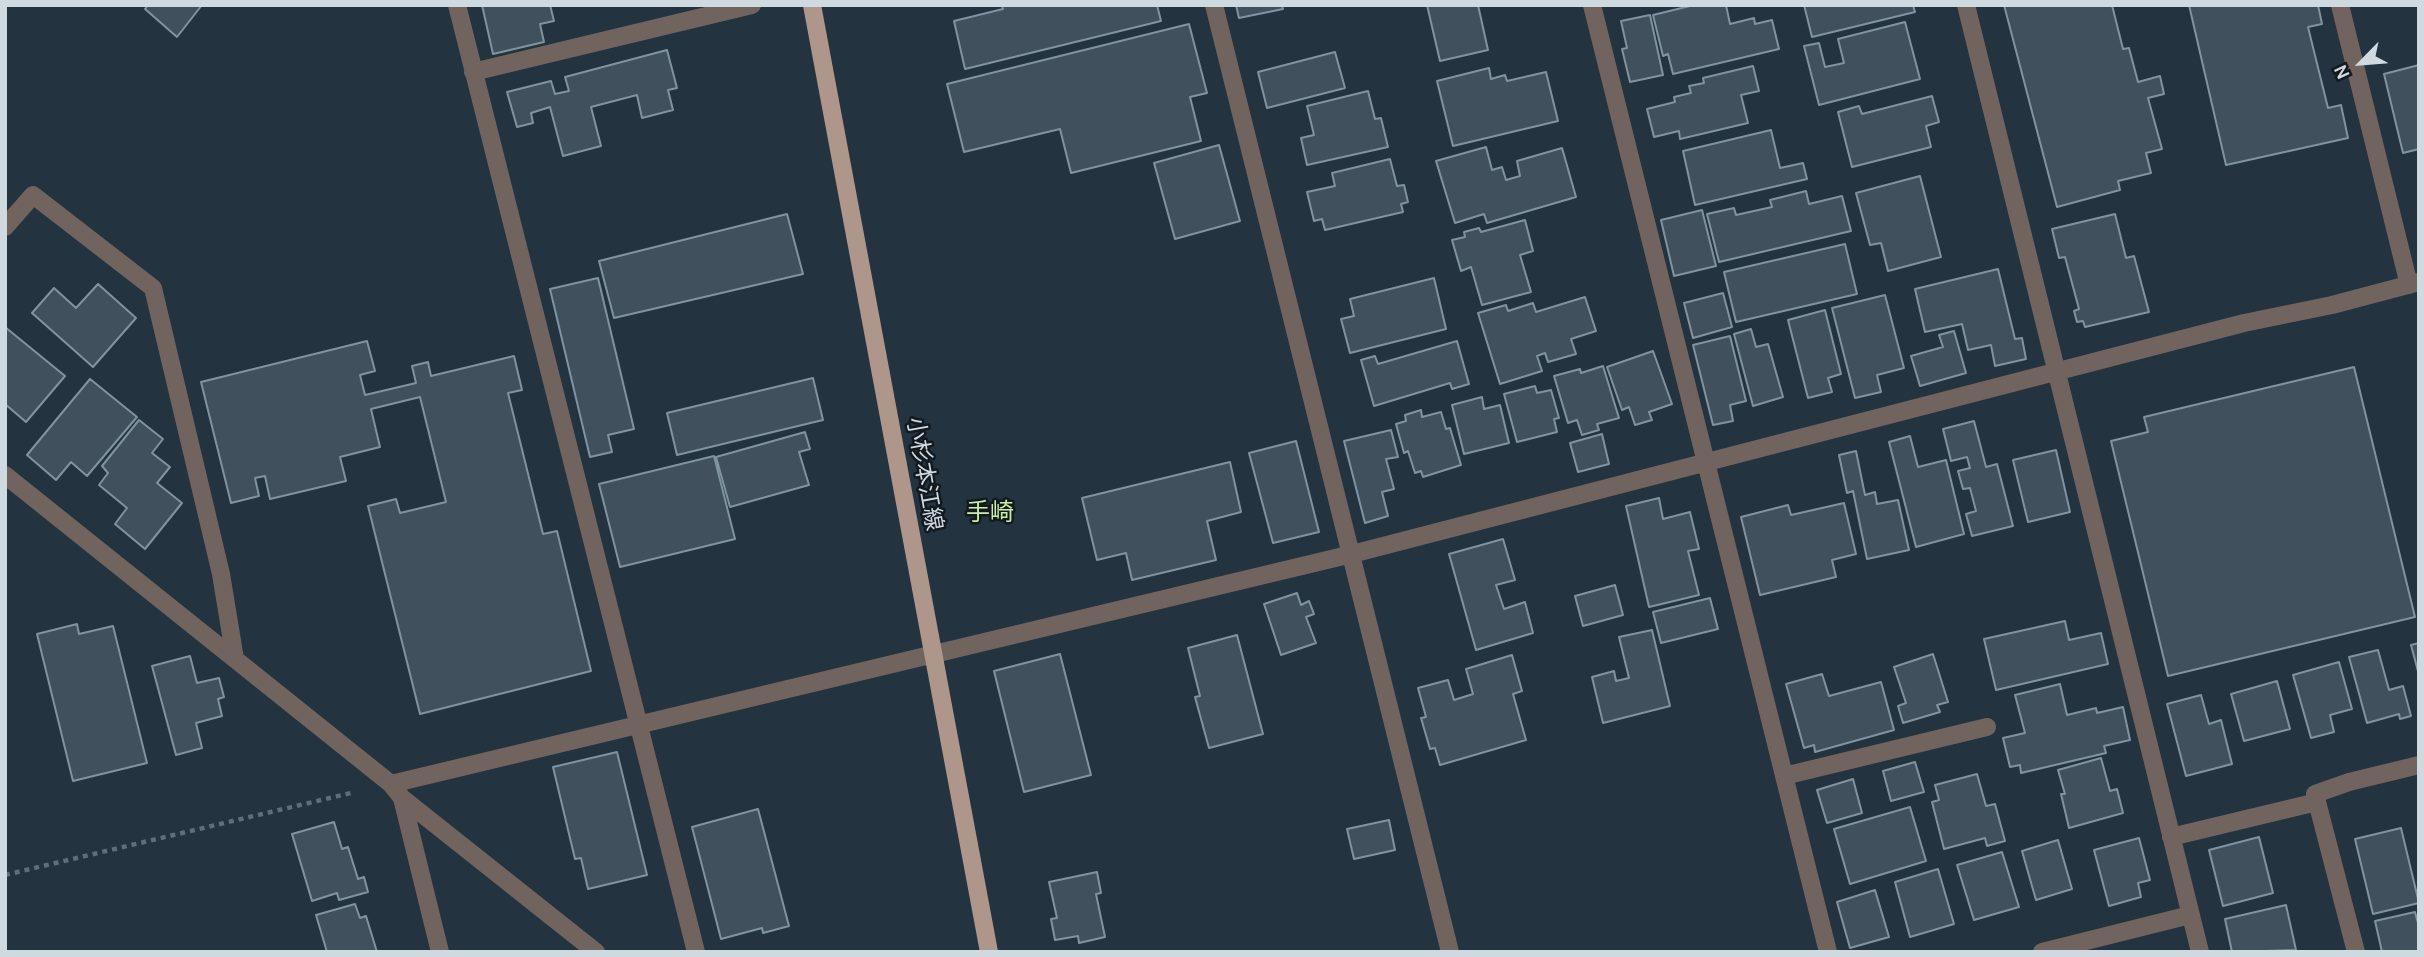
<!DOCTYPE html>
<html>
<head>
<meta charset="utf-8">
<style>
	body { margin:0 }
	#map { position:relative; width:2424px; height:957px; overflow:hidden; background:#23333f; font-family:Karla,sans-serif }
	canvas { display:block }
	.frame { position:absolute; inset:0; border:7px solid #cfd9e0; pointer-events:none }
	.north { position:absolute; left:2326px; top:28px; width:70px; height:70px; -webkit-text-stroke:5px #131a1f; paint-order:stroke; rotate:245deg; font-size:19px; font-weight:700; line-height:28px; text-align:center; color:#cfd9e0 }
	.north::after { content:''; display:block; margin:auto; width:24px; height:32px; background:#cfd9e0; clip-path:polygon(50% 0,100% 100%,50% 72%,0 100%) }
</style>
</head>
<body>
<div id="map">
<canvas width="2424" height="957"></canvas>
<div class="frame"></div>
<div class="north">N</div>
</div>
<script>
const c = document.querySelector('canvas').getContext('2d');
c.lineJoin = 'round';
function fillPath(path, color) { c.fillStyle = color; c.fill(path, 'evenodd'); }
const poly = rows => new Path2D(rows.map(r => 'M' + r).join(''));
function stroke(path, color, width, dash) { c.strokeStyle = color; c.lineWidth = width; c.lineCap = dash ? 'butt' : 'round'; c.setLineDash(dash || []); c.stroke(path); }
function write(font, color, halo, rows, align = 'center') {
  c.font = font + ' Karla,"Noto Sans JP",sans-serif'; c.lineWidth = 5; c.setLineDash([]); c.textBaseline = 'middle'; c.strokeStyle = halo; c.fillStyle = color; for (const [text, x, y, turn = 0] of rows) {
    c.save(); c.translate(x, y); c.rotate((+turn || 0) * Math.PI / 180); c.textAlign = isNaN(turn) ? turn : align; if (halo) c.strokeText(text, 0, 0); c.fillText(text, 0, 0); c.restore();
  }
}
const building = poly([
	[148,5,202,5,177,37,145,9,148,5],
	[482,5,550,5,554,21,540,24,544,42,493,54,482,5],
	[1002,5,1157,5,1161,21,965,69,954,21,1003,9,1002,5],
	[1236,5,1282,5,1283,9,1239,18,1236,5],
	[1427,5,1478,5,1488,50,1440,61,1427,5],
	[1694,5,1726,5,1730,24,1754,18,1755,24,1772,20,1779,49,1673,74,1668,54,1663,56,1653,15,1694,5],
	[1804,5,1913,5,1915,12,1812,37,1804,5],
	[2004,5,2112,5,2123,49,2129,48,2138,82,2160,76,2164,94,2148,98,2162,149,2146,153,2151,173,2118,181,2120,190,2057,207,2004,5],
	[2189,5,2318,5,2322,24,2308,27,2328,108,2341,105,2348,138,2226,165,2189,5],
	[1650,15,1663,75,1630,82,1622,49,1627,48,1621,21,1650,15],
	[1905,22,1920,79,1819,105,1804,46,1819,43,1825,67,1844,63,1838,39,1905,22],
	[1189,24,1207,93,1190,97,1201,141,1071,173,1060,129,964,152,947,84,1189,24],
	[667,50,677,88,668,90,673,110,642,118,637,95,591,107,601,146,563,156,550,107,531,113,533,123,517,127,507,92,551,81,555,94,569,91,565,77,667,50],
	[1335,52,1345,88,1267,108,1258,72,1335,52],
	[2419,65,2419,149,2403,153,2384,74,2419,65],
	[1753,66,1759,91,1741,95,1748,123,1680,139,1679,131,1654,137,1647,109,1675,102,1674,97,1691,93,1689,86,1704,83,1703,78,1753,66],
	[1489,68,1491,79,1505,75,1507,81,1546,72,1558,121,1453,146,1437,81,1489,68],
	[1368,91,1375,119,1381,118,1388,147,1307,165,1301,138,1314,135,1307,106,1368,91],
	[1932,96,1939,122,1926,126,1931,147,1852,167,1838,112,1859,106,1862,114,1932,96],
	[1771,130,1780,168,1803,163,1807,179,1695,205,1683,151,1771,130],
	[1219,145,1240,221,1175,239,1154,163,1219,145],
	[1486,147,1492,170,1502,167,1506,180,1520,176,1517,161,1562,148,1576,197,1487,223,1484,214,1455,223,1436,161,1486,147],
	[1390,159,1397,186,1404,185,1408,202,1401,204,1403,212,1325,230,1322,219,1314,221,1307,192,1335,186,1332,173,1390,159],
	[1920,176,1941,257,1888,271,1881,243,1870,245,1856,193,1920,176],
	[1806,191,1809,204,1842,196,1851,231,1719,262,1707,214,1734,208,1736,215,1772,207,1770,200,1806,191],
	[1702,210,1716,266,1674,276,1661,220,1702,210],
	[787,214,803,274,614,318,599,261,787,214],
	[2115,214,2126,258,2134,256,2149,312,2085,327,2083,321,2077,322,2074,311,2079,309,2065,257,2059,258,2052,229,2115,214],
	[1525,220,1533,251,1520,255,1531,292,1482,305,1471,267,1461,271,1452,240,1465,237,1464,232,1479,228,1481,232,1525,220],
	[1845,244,1857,294,1736,322,1724,272,1845,244],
	[1998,269,2015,339,2022,338,2026,359,1995,366,1991,345,1968,350,1962,324,1925,332,1915,289,1998,269],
	[598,278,634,429,608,435,612,452,590,457,550,289,598,278],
	[1434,278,1446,329,1350,353,1341,319,1354,316,1350,299,1434,278],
	[98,284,136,318,93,367,32,313,54,288,76,308,98,284],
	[1723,293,1732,327,1693,338,1684,303,1723,293],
	[1885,295,1904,368,1877,375,1881,392,1855,398,1832,308,1885,295],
	[1585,297,1596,331,1571,339,1576,354,1548,362,1545,353,1537,356,1542,371,1500,384,1478,313,1506,305,1508,311,1533,303,1536,312,1585,297],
	[1825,310,1841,374,1828,378,1832,392,1808,398,1788,320,1825,310],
	[5,327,65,376,26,422,5,404,5,327],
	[1751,329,1756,347,1768,344,1783,397,1753,406,1734,334,1751,329],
	[1954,331,1966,373,1920,386,1911,356,1943,347,1939,335,1954,331],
	[1730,336,1746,401,1730,405,1733,421,1713,425,1693,345,1730,336],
	[367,341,375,371,360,375,365,395,416,383,412,366,428,362,431,376,514,356,522,390,508,393,543,534,557,531,591,671,420,714,368,506,396,499,400,513,446,502,420,397,371,409,380,447,340,457,346,481,270,499,265,476,255,478,259,496,231,503,201,382,367,341],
	[1457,341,1469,384,1452,389,1450,383,1374,406,1361,360,1375,356,1378,364,1457,341],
	[1653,351,1672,404,1649,412,1652,420,1635,425,1629,407,1622,410,1607,367,1653,351],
	[1603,366,1619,418,1597,424,1599,430,1582,435,1577,420,1568,423,1554,376,1580,369,1581,373,1603,366],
	[2354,367,2415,617,2168,676,2111,441,2148,432,2144,417,2354,367],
	[813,378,823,420,677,455,667,413,813,378],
	[90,379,137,417,87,476,71,462,56,480,27,455,90,379],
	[1535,386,1537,393,1551,390,1559,418,1554,419,1557,432,1517,442,1504,394,1535,386],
	[1482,397,1484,409,1500,405,1509,443,1464,454,1452,405,1482,397],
	[1421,410,1422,417,1441,412,1446,429,1450,428,1461,465,1423,477,1421,471,1415,473,1408,451,1404,453,1396,424,1406,421,1405,415,1421,410],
	[139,420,163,439,152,453,170,467,157,483,182,503,145,549,115,524,127,508,99,485,108,473,102,466,139,420],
	[1974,421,1986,467,1997,464,2013,526,1972,536,1966,514,1976,511,1970,488,1963,489,1958,471,1970,468,1967,457,1951,461,1943,429,1974,421],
	[1391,430,1398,457,1386,459,1394,489,1382,492,1388,516,1365,523,1344,441,1391,430],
	[805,432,810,449,799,452,809,485,730,507,716,457,805,432],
	[1602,434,1609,464,1578,472,1570,443,1602,434],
	[1910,436,1918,467,1946,460,1964,534,1916,547,1889,442,1910,436],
	[1296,441,1319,532,1273,543,1249,453,1296,441],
	[2056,450,2070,512,2028,522,2013,460,2056,450],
	[1856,451,1865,495,1875,492,1877,504,1898,500,1909,550,1867,559,1853,491,1847,493,1839,455,1856,451],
	[714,456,735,539,620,567,599,484,714,456],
	[1230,462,1241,512,1207,521,1216,560,1132,580,1126,553,1097,560,1082,498,1230,462],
	[1659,498,1663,519,1690,512,1699,549,1688,551,1699,595,1649,607,1626,506,1659,498],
	[1844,503,1856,554,1832,560,1836,577,1760,595,1741,517,1788,505,1791,515,1844,503],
	[1503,539,1515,580,1496,585,1504,609,1525,602,1533,633,1476,650,1449,554,1503,539],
	[1615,585,1623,615,1583,626,1575,596,1615,585],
	[1297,593,1301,605,1309,601,1314,614,1306,617,1316,643,1281,655,1264,604,1297,593],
	[1710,598,1718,629,1661,643,1653,612,1710,598],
	[2065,621,2069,640,2101,633,2108,664,1996,690,1984,639,2065,621],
	[77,624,79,634,113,626,147,763,73,781,37,634,77,624],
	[1652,630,1670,706,1603,723,1592,677,1614,671,1616,681,1629,678,1619,637,1652,630],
	[1237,635,1263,734,1209,748,1195,697,1200,696,1188,648,1237,635],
	[2419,643,2419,675,2411,645,2419,643],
	[2378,650,2389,690,2403,686,2411,716,2400,719,2399,714,2367,723,2349,657,2378,650],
	[1060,654,1091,775,1024,792,994,671,1060,654],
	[1933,654,1948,702,1937,705,1940,712,1903,723,1898,706,1906,703,1894,667,1933,654],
	[1512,655,1522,691,1513,694,1526,740,1440,765,1435,748,1430,749,1421,718,1426,717,1418,688,1448,680,1454,700,1473,694,1466,669,1512,655],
	[190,656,197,683,219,678,224,697,218,699,222,716,196,723,202,748,176,755,152,666,190,656],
	[2339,662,2352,709,2330,715,2334,732,2311,738,2293,675,2339,662],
	[1822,674,1829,696,1881,682,1894,730,1815,752,1814,745,1804,748,1786,684,1822,674],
	[2277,681,2290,729,2244,741,2231,694,2277,681],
	[2060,684,2067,715,2096,708,2097,713,2123,707,2130,740,2104,746,2106,753,2021,773,2020,765,2010,767,2003,738,2025,733,2015,695,2060,684],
	[2201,695,2209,724,2221,720,2232,764,2186,776,2167,704,2201,695],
	[617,752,647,875,588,889,581,858,575,859,553,767,617,752],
	[2101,758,2110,791,2117,789,2123,813,2069,828,2061,794,2065,794,2058,770,2101,758],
	[1915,762,1924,792,1891,801,1883,771,1915,762],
	[1977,774,1986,806,1995,804,2005,841,1987,846,1985,838,1944,849,1932,802,1939,800,1935,785,1977,774],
	[1853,779,1862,813,1827,823,1817,790,1853,779],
	[1910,807,1926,861,1850,884,1834,829,1910,807],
	[758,809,789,926,763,933,762,928,721,939,692,827,758,809],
	[1389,820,1395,850,1354,859,1347,829,1389,820],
	[334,822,342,849,348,847,358,879,364,877,368,892,339,900,337,893,312,901,292,834,334,822],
	[2401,828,2419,903,2373,914,2355,839,2401,828],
	[2259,837,2273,893,2223,906,2209,850,2259,837],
	[2139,838,2150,880,2138,883,2141,897,2109,906,2094,850,2139,838],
	[2058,840,2072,889,2036,900,2022,851,2058,840],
	[2002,852,2019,907,1974,920,1957,865,2002,852],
	[1938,869,1954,924,1910,937,1895,882,1938,869],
	[1097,872,1101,893,1096,894,1105,937,1079,943,1078,936,1055,940,1051,919,1057,918,1049,882,1097,872],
	[1875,890,1889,937,1850,948,1837,902,1875,890],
	[355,904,360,918,366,916,377,952,327,952,316,915,355,904],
	[2286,905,2296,950,2232,952,2225,919,2286,905],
	[2415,912,2419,927,2419,952,2382,952,2375,921,2415,912]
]);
fillPath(building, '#40505d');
stroke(building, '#8093a1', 2);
stroke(poly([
	[5,875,355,792]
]), '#606e78', 4.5, [5, 5]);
stroke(poly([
	[457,5,696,952],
	[1214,5,1450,952],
	[1592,5,1828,952],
	[1966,5,2200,952],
	[2340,5,2409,285],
	[473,72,752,5],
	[5,227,33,195,153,288,221,574,235,659],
	[5,475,391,784,402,798,596,952],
	[1784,776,1987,727],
	[391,784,1352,554,2244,323,2332,305,2419,282],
	[402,798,440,952],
	[2171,837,2317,802],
	[2042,952,2190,915],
	[2356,952,2315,794,2349,782,2419,765]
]), '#71645f', 18);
stroke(poly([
	[812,5,989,952]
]), '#af968b', 18);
write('23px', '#cfd9e0', '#131a1f', [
	["小杉本江線",924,474,80]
]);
write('24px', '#cbeda6', '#131a1f', [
	["手崎",990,513]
]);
</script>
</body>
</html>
